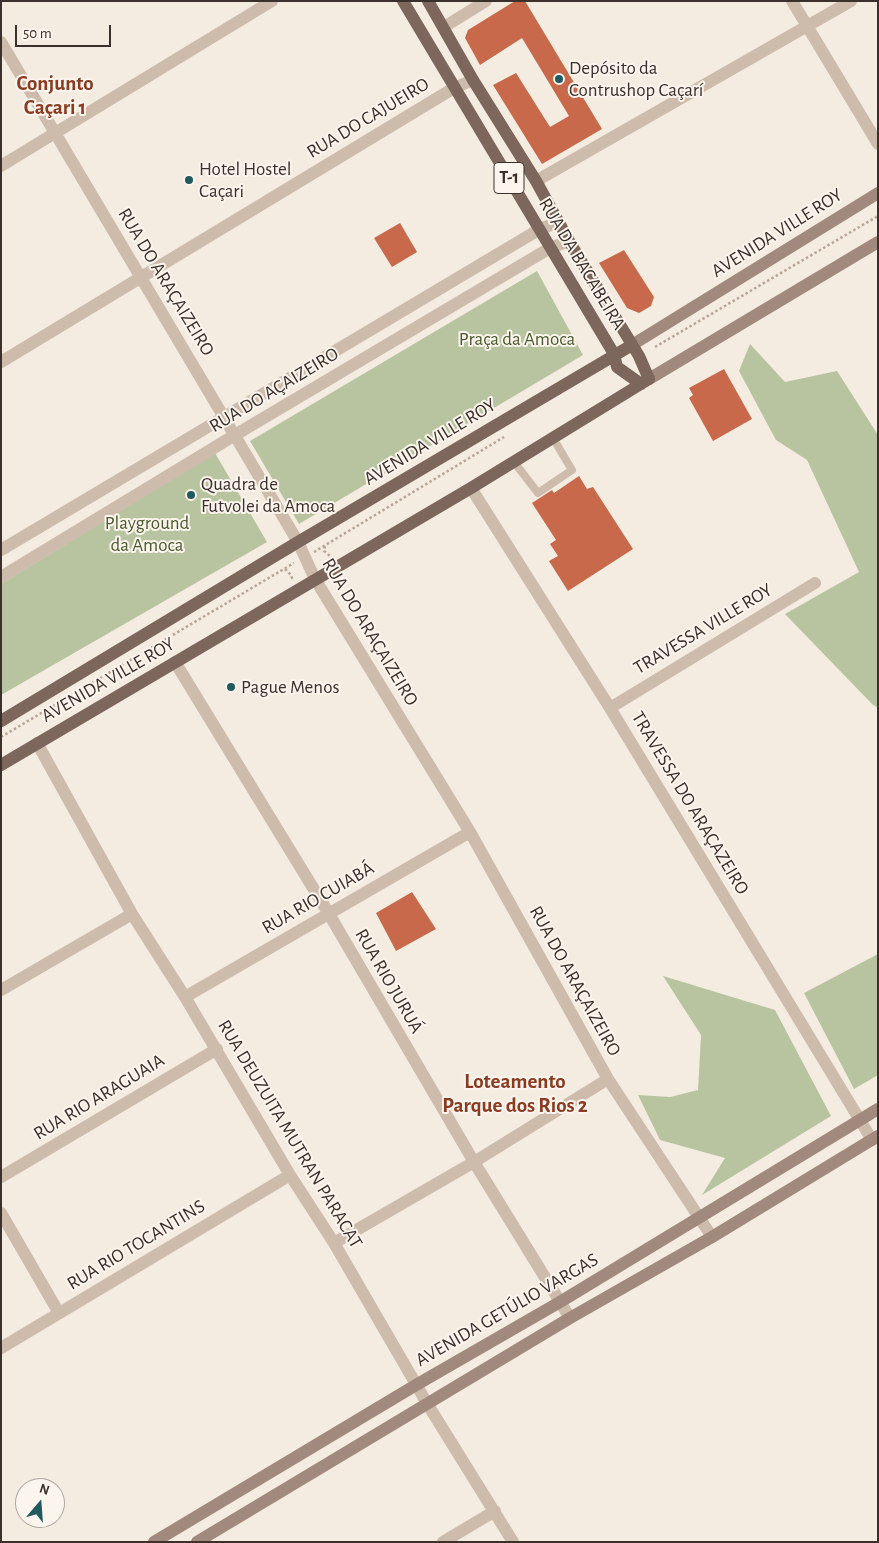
<!DOCTYPE html>
<html>
<head>
<meta charset="utf-8">
<style>
	body { margin:0 }
	#map { position:relative; width:879px; height:1543px; overflow:hidden; background:#f4ebe1; font-family:"Alegreya Sans",sans-serif }
	canvas { display:block }
	.frame { position:absolute; inset:0; border:2px solid #3b302b; pointer-events:none }
	.north { position:absolute; left:15px; top:1478px; width:50px; height:50px; box-sizing:border-box; background:#fbf5ee; border:1px solid #aea6a0; border-radius:50%; rotate:18deg; font-size:14px; font-weight:700; line-height:20px; text-align:center; color:#3b302b }
	.north::after { content:''; display:block; margin:auto; width:18px; height:22px; background:#1f5a5e; clip-path:polygon(50% 0,100% 100%,50% 72%,0 100%) }
	.scale { position:absolute; left:15px; top:25px; width:96px; height:22px; box-sizing:border-box; border:2px solid #3b302b; border-top:0; padding-left:6px; font-size:15px; line-height:18px; white-space:nowrap; color:#3b302b; -webkit-text-stroke:4px #fbf5ee; paint-order:stroke }
</style>
</head>
<body>
<div id="map">
<canvas width="879" height="1543"></canvas>
<div class="frame"></div>
<div class="north">N</div>
<div class="scale">50 m</div>
</div>
<script>
const c = document.querySelector('canvas').getContext('2d');
c.lineJoin = 'round';
function fillPath(path, color) { c.fillStyle = color; c.fill(path, 'evenodd'); }
const poly = rows => new Path2D(rows.map(r => 'M' + r).join(''));
function stroke(path, color, width, dash) { c.strokeStyle = color; c.lineWidth = width; c.lineCap = dash ? 'butt' : 'round'; c.setLineDash(dash || []); c.stroke(path); }
function write(font, color, halo, rows, align = 'center') {
  c.font = font + ' "Alegreya Sans",sans-serif'; c.lineWidth = 4; c.setLineDash([]); c.textBaseline = 'middle'; c.strokeStyle = halo; c.fillStyle = color; for (const [text, x, y, turn = 0] of rows) {
    c.save(); c.translate(x, y); c.rotate((+turn || 0) * Math.PI / 180); c.textAlign = isNaN(turn) ? turn : align; if (halo) c.strokeText(text, 0, 0); c.fillText(text, 0, 0); c.restore();
  }
}
fillPath(poly([
	[537,271,583,355,299,524,250,441],
	[750,344,785,382,837,371,878,435,878,708,872,704,785,614,859,572,807,460,776,440,739,371],
	[215,453,267,542,1,695,1,584],
	[878,954,878,1075,854,1089,804,993],
	[663,976,775,1010,831,1116,702,1195,725,1158,660,1140,638,1095,670,1097,698,1090,701,1035]
]), '#b8c4a0');
fillPath(poly([
	[515,1,525,1,602,129,542,164,493,85,516,73,550,127,569,116,522,38,480,65,465,38,468,30],
	[400,223,417,252,392,267,374,238],
	[624,250,654,297,651,306,639,313,627,308,599,263],
	[724,369,752,419,713,441,689,398,693,395,689,388],
	[579,476,587,489,593,487,633,549,568,591,549,561,558,556,550,544,556,540,532,503,552,490,554,493],
	[412,892,436,929,396,951,376,913]
]), '#c8694b');
stroke(poly([
	[655,347,878,216],
	[325,546,324,551,330,556],
	[314,552,504,437],
	[285,569,291,575,293,581],
	[1,737,294,563]
]), '#b9a596', 2.5, [2.5, 2.5]);
stroke(poly([
	[514,462,538,493,572,470,553,438]
]), '#cdbbac', 8);
stroke(poly([
	[792,1,878,144],
	[444,27,486,1],
	[1,42,298,542,315,579,470,832,608,1079,712,1237],
	[1,166,272,1],
	[536,181,851,1],
	[1,362,454,88,473,80],
	[471,488,610,708,872,1140],
	[1,550,540,229,559,222],
	[1,577,235,435,550,248,569,241],
	[175,662,329,914,474,1162,570,1318],
	[610,708,815,583],
	[37,743,132,914,185,997,290,1175,334,1243,428,1405,513,1542],
	[1,990,132,914],
	[185,997,470,832],
	[1,1177,217,1049],
	[1,1213,59,1313],
	[334,1243,474,1162,608,1079],
	[1,1348,290,1175],
	[443,1542,495,1511]
]), '#cdbbac', 12);
stroke(poly([
	[632,345,878,193],
	[649,379,878,242],
	[154,1542,416,1385,560,1302,878,1109],
	[197,1542,570,1318,712,1237,878,1136]
]), '#a18a7d', 12);
stroke(poly([
	[403,1,614,354,617,367,641,384],
	[1,721,298,542,632,345],
	[1,765,471,488,649,379,639,356,569,241,536,181,473,80,428,1]
]), '#7d675c', 12);
for (const [x, y, r, color] of [
	[559,79,5,"#1f5a5e"],
	[189,180,5,"#1f5a5e"],
	[191,495,5,"#1f5a5e"],
	[231,687,5,"#1f5a5e"]
]) { const dot = new Path2D(); dot.arc(x, y, r, 0, 2 * Math.PI); c.fillStyle = color; c.fill(dot); stroke(dot, '#fbf5ee', 2); }
for (const [x, y, w] of [
	[509,178,30]
]) { const box = new Path2D(); box.roundRect(x - w / 2, y - 15.5, w, 31, 4); c.fillStyle = '#fbf5ee'; c.fill(box); stroke(box, '#3b302b', 1); }
write('bold 18px', '#3b302b', null, [
	["T-1",509,178]
]);
write('19px', '#3b302b', '#fbf5ee', [
	["Depósito da",569,68],
	["Contrushop Caçarí",569,90],
	["Hotel Hostel",199,169],
	["Caçari",199,191],
	["Quadra de",201,484],
	["Futvolei da Amoca",201,506],
	["Pague Menos",241,687]
], 'left');
write('19px', '#3b302b', '#fbf5ee', [
	["RUA DO CAJUEIRO",368,118,-31],
	["AVENIDA VILLE ROY",777,233,-32],
	["RUA DA BACABEIRA",582,264,59],
	["RUA DO ARAÇAIZEIRO",166,282,59],
	["RUA DO AÇAIZEIRO",274,390,-31],
	["AVENIDA VILLE ROY",430,442,-31],
	["TRAVESSA VILLE ROY",703,629,-31],
	["RUA DO ARAÇAIZEIRO",370,632,59],
	["AVENIDA VILLE ROY",108,680,-30],
	["TRAVESSA DO ARAÇAZEIRO",690,803,59],
	["RUA RIO CUIABÁ",318,898,-30],
	["RUA RIO JURUÁ",389,981,60],
	["RUA DO ARAÇAIZEIRO",575,981,61],
	["RUA RIO ARAGUAIA",99,1097,-31],
	["RUA DEUZUITA MUTRAN PARACAT",290,1134,59],
	["RUA RIO TOCANTINS",136,1245,-31],
	["AVENIDA GETÚLIO VARGAS",507,1310,-30]
]);
write('19px', '#4a5a2e', '#fbf5ee', [
	["Praça da Amoca",517,339],
	["Playground",147,523],
	["da Amoca",147,545]
]);
write('bold 21px', '#8c3b22', '#fbf5ee', [
	["Conjunto",55,84],
	["Caçari 1",55,108],
	["Loteamento",515,1082],
	["Parque dos Rios 2",515,1106]
]);
</script>
</body>
</html>
